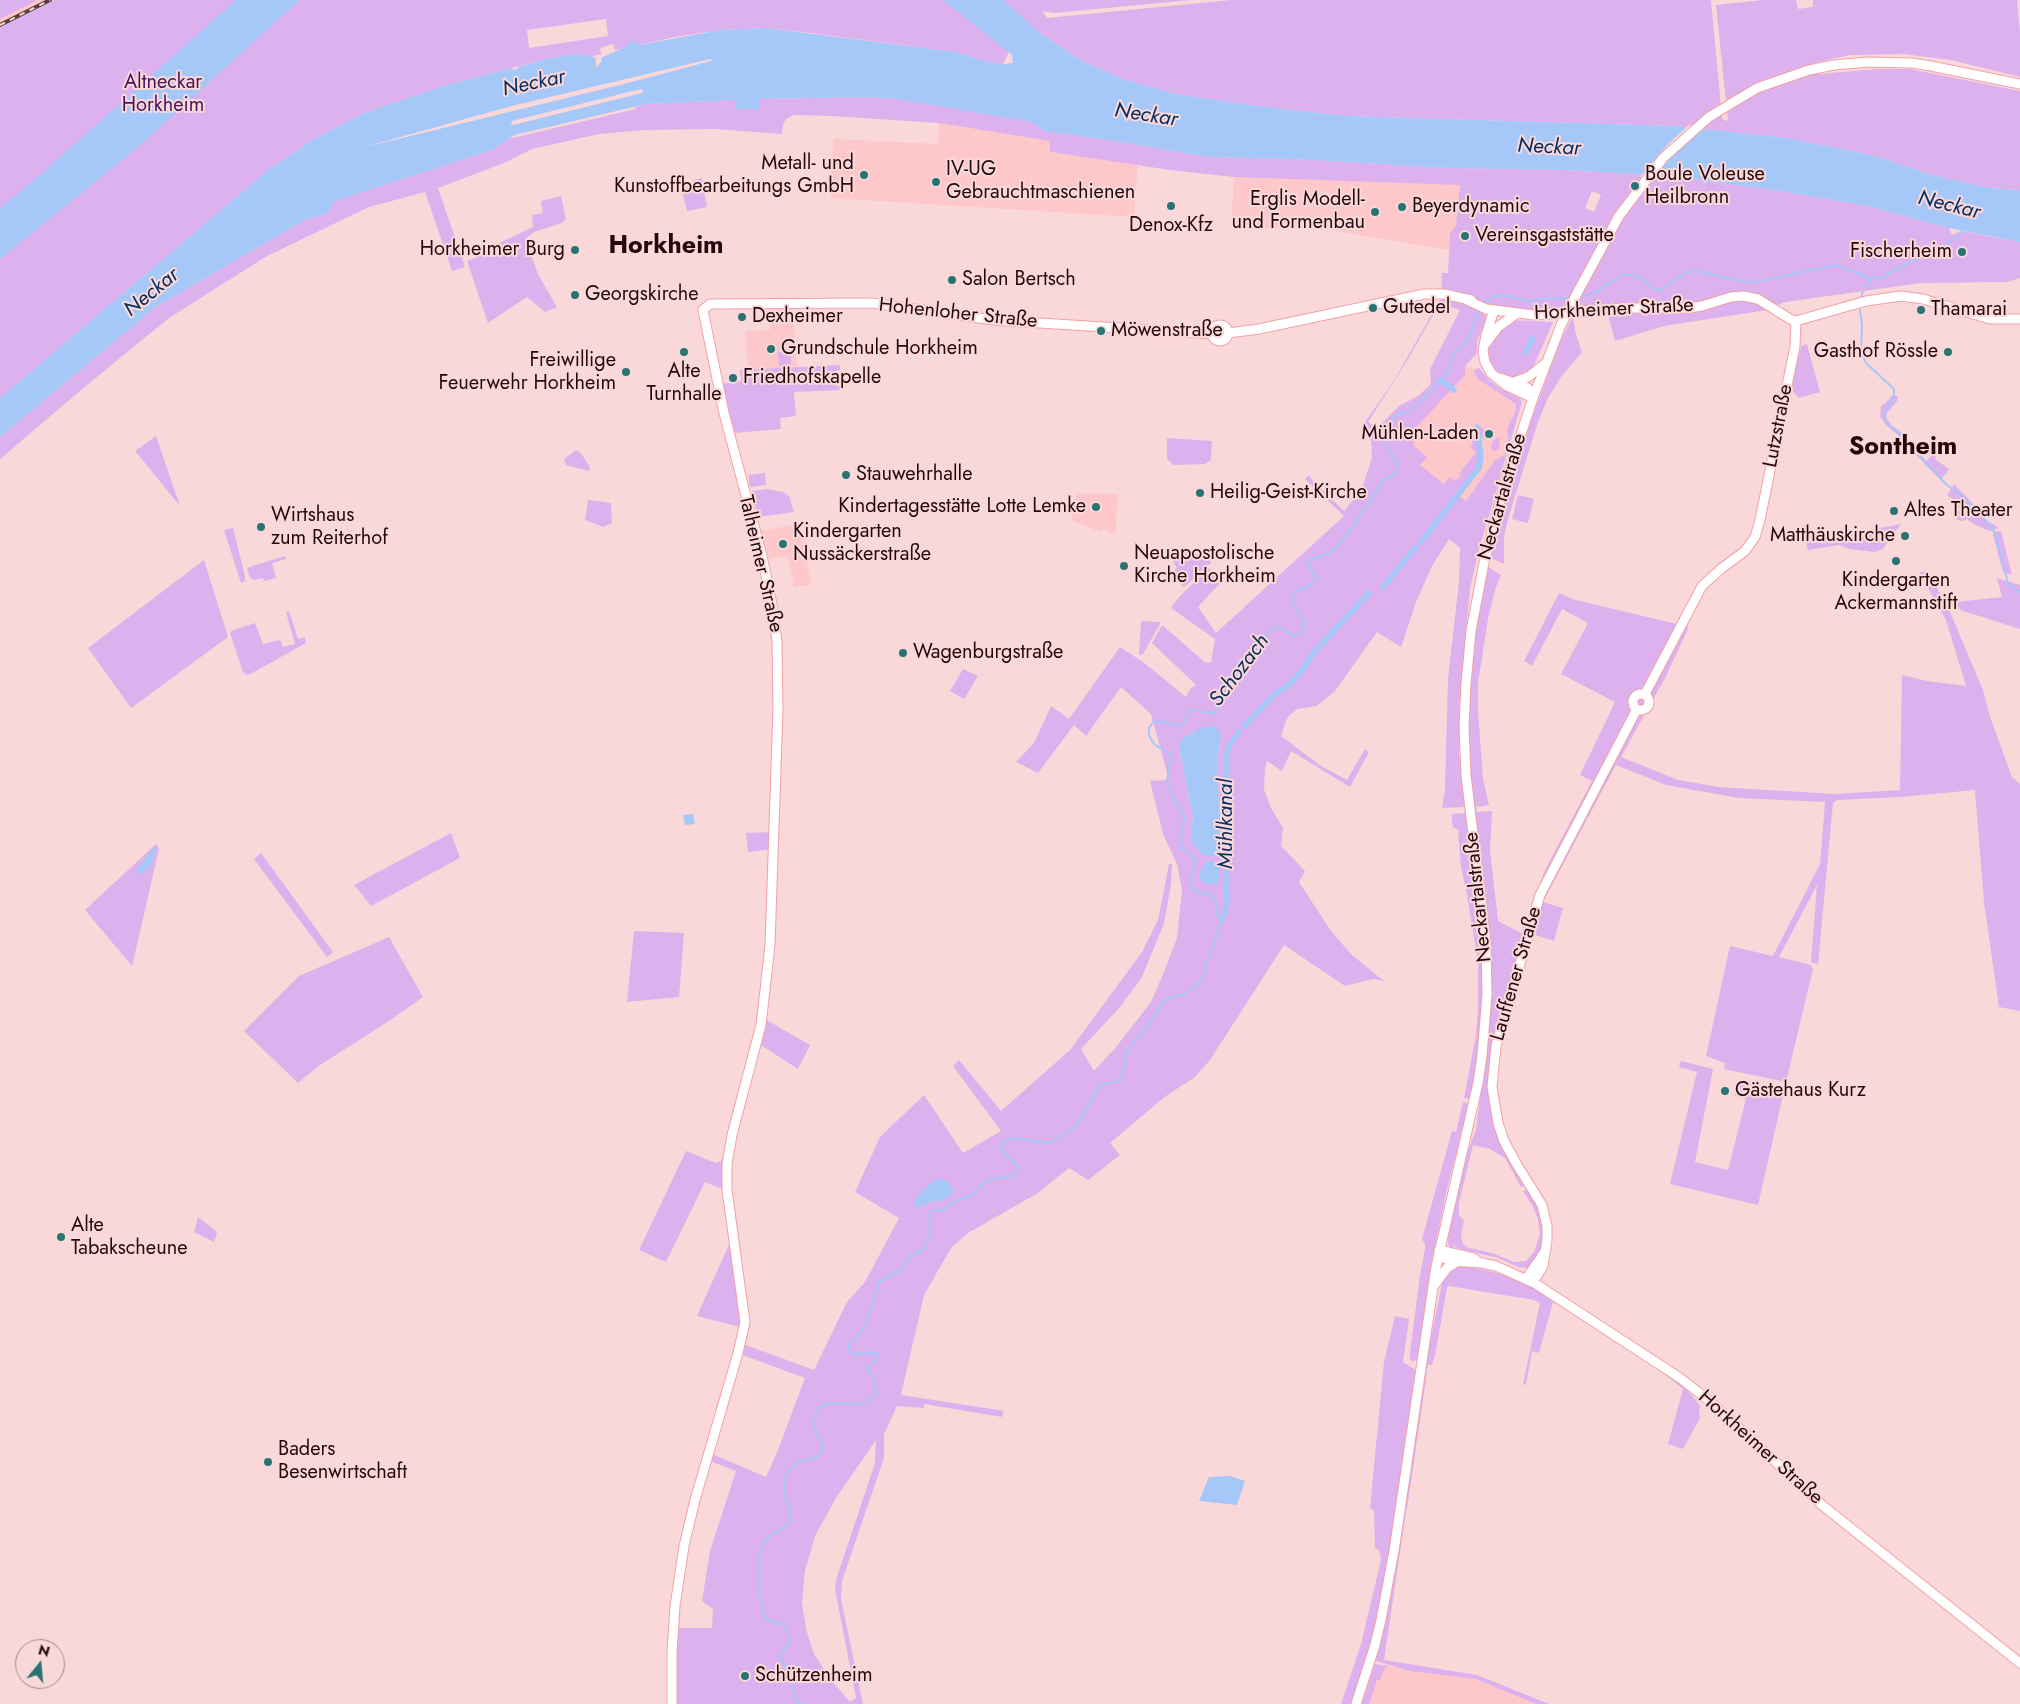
<!DOCTYPE html>
<html>
<head>
<meta charset="utf-8">
<style>
	body { margin:0 }
	#map { position:relative; width:2020px; height:1704px; overflow:hidden; background:#fad8d9; font-family:Jost,sans-serif }
	canvas { display:block }
	.north { position:absolute; left:15px; top:1639px; width:50px; height:50px; box-sizing:border-box; background:#fad8d9; border:1px solid #a48587; border-radius:50%; rotate:17deg; font-size:14px; font-weight:700; line-height:20px; text-align:center; color:#23080b }
	.north::after { content:''; display:block; margin:auto; width:18px; height:22px; background:#287373; clip-path:polygon(50% 0,100% 100%,50% 72%,0 100%) }
</style>
</head>
<body>
<div id="map">
<canvas width="2020" height="1704"></canvas>
<div class="north">N</div>
</div>
<script>
const c = document.querySelector('canvas').getContext('2d');
c.lineJoin = 'round';
function fillPath(path, color) { c.fillStyle = color; c.fill(path, 'evenodd'); }
const poly = rows => new Path2D(rows.map(r => 'M' + r).join(''));
function stroke(path, color, width, dash) { c.strokeStyle = color; c.lineWidth = width; c.lineCap = dash ? 'butt' : 'round'; c.setLineDash(dash || []); c.stroke(path); }
function write(font, color, halo, rows, align = 'center') {
  c.font = font + ' Jost,sans-serif'; c.lineWidth = 4; c.setLineDash([]); c.textBaseline = 'middle'; c.strokeStyle = halo; c.fillStyle = color; for (const [text, x, y, turn = 0] of rows) {
    c.save(); c.translate(x, y); c.rotate((+turn || 0) * Math.PI / 180); c.textAlign = isNaN(turn) ? turn : align; if (halo) c.strokeText(text, 0, 0); c.fillText(text, 0, 0); c.restore();
  }
}
fillPath(poly([
	[38,0,55,0,0,27,0,19],
	[939,123,1050,141,1050,152,1138,165,1134,217,831,198,833,139,938,144],
	[1234,177,1460,184,1456,226,1450,233,1449,250,1318,228,1231,228],
	[792,307,797,368,748,370,745,331,770,330,769,308],
	[1465,366,1476,369,1474,372,1516,404,1516,410,1507,429,1508,438,1505,455,1495,460,1466,501,1403,454,1410,434,1464,375],
	[1077,493,1118,494,1115,535,1103,529,1100,532,1071,520],
	[800,524,811,585,794,587,788,556,767,559,759,531],
	[1374,1664,1465,1676,1521,1695,1543,1704,1360,1704]
]), '#fec7c9');
fillPath(poly([
	[0,0,38,0,0,19],
	[55,0,1191,0,1054,13,1042,11,1047,18,1231,0,1711,0,1722,119,1728,121,1716,5,1763,0,1796,0,1798,9,1813,7,1813,0,2017,0,2020,32,2020,77,1951,60,1903,54,1851,55,1817,62,1819,74,1877,69,1910,69,2020,91,2020,190,1990,188,1932,175,1876,156,1787,138,1674,126,1346,116,1250,105,1176,94,1123,79,1080,60,1035,29,1009,52,1003,64,988,62,956,52,810,33,766,28,720,30,675,37,615,50,613,44,600,48,601,54,591,57,576,54,542,60,444,86,364,113,314,139,268,170,0,398,0,27],
	[606,19,608,36,529,48,527,30],
	[867,97,897,99,941,106,1032,122,1044,131,1128,143,1206,157,1294,159,1450,168,1565,170,1664,176,1768,189,1867,206,1949,228,1952,235,1961,231,2020,242,2020,278,2007,282,1921,283,1785,302,1767,310,1664,326,1615,341,1608,315,1573,318,1576,335,1582,352,1561,377,1548,398,1538,422,1508,519,1504,537,1504,564,1491,558,1504,503,1523,442,1561,340,1572,318,1558,316,1531,317,1502,316,1484,311,1486,319,1477,342,1477,353,1465,366,1465,375,1410,434,1415,447,1427,457,1420,465,1444,484,1450,477,1455,481,1461,476,1459,474,1476,452,1470,447,1473,444,1471,439,1475,435,1474,430,1479,426,1486,431,1481,441,1482,456,1480,468,1459,496,1466,501,1495,460,1505,455,1508,438,1507,429,1516,410,1516,404,1478,379,1474,372,1476,369,1479,368,1489,380,1501,389,1521,399,1522,402,1478,553,1470,589,1459,707,1459,753,1465,807,1442,808,1445,789,1448,679,1459,581,1460,548,1449,539,1432,566,1416,602,1401,647,1377,632,1335,691,1317,706,1297,709,1287,718,1281,736,1321,766,1347,780,1365,749,1369,752,1350,787,1291,751,1282,771,1267,761,1265,769,1264,789,1270,806,1283,828,1281,846,1305,871,1299,882,1331,931,1352,955,1384,981,1373,979,1345,986,1284,945,1210,1060,1195,1077,1166,1096,1110,1143,1120,1155,1088,1180,1069,1168,1038,1193,968,1233,951,1248,924,1295,901,1395,1004,1411,1002,1417,924,1404,924,1408,897,1406,884,1434,884,1458,842,1581,841,1599,863,1704,675,1704,676,1628,712,1628,713,1609,702,1601,710,1551,736,1471,710,1461,712,1454,766,1477,778,1450,805,1378,740,1354,743,1344,814,1370,847,1302,865,1282,899,1218,855,1192,880,1137,924,1095,963,1153,1001,1131,953,1066,959,1060,1001,1111,1070,1050,1142,952,1158,920,1169,864,1172,864,1171,884,1164,923,1142,977,1120,1007,1081,1049,1094,1071,1116,1047,1151,1002,1164,972,1177,938,1182,890,1177,864,1163,834,1150,781,1169,780,1151,714,1121,687,1086,736,1074,725,1038,773,1016,762,1034,743,1051,706,1069,719,1120,647,1143,662,1186,697,1190,689,1196,685,1152,643,1162,625,1206,663,1211,662,1215,639,1171,608,1179,597,1209,568,1220,583,1198,607,1216,633,1344,516,1305,479,1309,475,1312,480,1344,511,1362,489,1372,457,1371,436,1363,425,1395,379,1441,298,1442,273,1448,273,1450,233,1456,226,1460,185,1234,177,1170,170,1050,152,1050,141,939,123,832,116,794,115,786,119,783,125,782,134,714,129,646,130,599,134,532,149,504,163,438,188,465,267,452,271,425,192,369,207,267,256,169,318,81,390,0,459,0,437,157,306,303,221,327,213,334,201,492,150,508,139,636,109,635,107,646,104,735,100,735,109,760,109,760,99],
	[1592,191,1601,195,1594,212,1585,208],
	[1442,304,1460,310,1430,369,1431,384,1418,396,1399,406,1377,428,1368,422,1407,361,1432,317],
	[1196,730,1221,733,1217,765,1221,837,1191,840,1193,816,1179,747,1183,738],
	[951,1186,954,1192,944,1200,931,1202,917,1208],
	[876,1440,875,1463,837,1577,835,1589,856,1698,850,1702,832,1681,814,1654,806,1629,802,1602,805,1571,815,1536,836,1498],
	[702,178,707,207,687,211,681,188,694,186,693,180],
	[561,196,566,219,562,223,534,232,525,239,538,274,557,307,545,312,527,297,488,323,467,261,487,253,487,249,533,227,532,215,543,213,541,201],
	[1510,320,1553,322,1532,370,1525,376,1513,379,1497,374,1488,362,1489,345,1497,332],
	[1807,344,1820,392,1799,398,1793,392,1792,386,1801,346],
	[778,352,791,352,791,366,779,366],
	[840,365,840,370,835,371,836,386,840,386,840,390,794,392,796,416,780,418,781,429,733,433,722,384,741,381,740,370],
	[1891,396,1898,396,1897,401,1887,413,1886,417,1891,425,1904,434,1900,437,1886,425,1880,416,1881,406,1890,399],
	[156,436,180,506,135,451],
	[1500,437,1499,449,1494,451,1491,449,1492,443,1496,439],
	[1167,438,1212,441,1211,460,1205,464,1174,465,1167,459],
	[1914,446,1926,461,1933,454,1936,457,1935,459,1949,469,1941,480,1915,454,1912,448],
	[576,450,581,453,590,468,589,471,566,465,564,459],
	[765,473,766,485,750,487,748,475],
	[1954,484,1977,508,1986,522,1991,523,1999,528,1990,531,1973,524,1967,519,1963,521,1957,520,1956,511,1961,510,1954,500,1947,495],
	[767,489,783,492,789,496,794,512,758,517,752,491],
	[1518,495,1534,499,1528,523,1512,519],
	[588,500,611,503,612,523,603,527,585,520],
	[1901,524,1883,549,1875,552,1849,549,1839,545,1808,550,1806,542],
	[233,528,245,576,245,581,241,583,224,530],
	[2001,531,2012,575,2003,572,1993,535,1994,532],
	[1183,552,1197,554,1212,562,1184,587,1170,573,1177,568,1173,562],
	[285,556,286,559,272,563,276,578,264,581,263,578,254,580,250,578,247,569,249,567],
	[204,560,228,637,131,708,88,648],
	[1488,567,1501,575,1495,590,1488,619,1478,684,1478,711,1483,779,1489,805,1476,807,1477,812,1491,811,1492,812,1490,850,1498,921,1521,933,1523,938,1491,1051,1489,1074,1491,1104,1526,1184,1521,1187,1505,1158,1490,1149,1473,1145,1459,1203,1459,1215,1464,1221,1461,1235,1463,1244,1469,1248,1492,1253,1514,1262,1526,1261,1534,1252,1540,1234,1538,1219,1532,1205,1523,1191,1529,1188,1536,1201,1544,1224,1544,1238,1541,1248,1535,1260,1527,1268,1518,1267,1498,1258,1456,1248,1453,1243,1454,1249,1451,1249,1448,1244,1448,1236,1466,1156,1476,1130,1489,1028,1490,946,1472,796,1468,710,1475,628],
	[1928,571,1950,612,1983,690,1990,717,2012,777,2020,784,2020,1011,1999,1007,1984,902,1975,790,1901,797,1837,800,1833,803,1818,964,1811,962,1817,885,1779,957,1811,965,1813,969,1786,1082,1724,1069,1725,1063,1706,1056,1730,946,1773,956,1820,864,1825,802,1739,798,1666,785,1616,765,1543,902,1563,908,1554,941,1522,931,1545,870,1592,781,1580,775,1615,702,1561,674,1588,623,1562,609,1532,666,1524,661,1559,593,1572,599,1689,627,1665,678,1621,757,1678,780,1719,787,1834,794,1900,790,1902,675,1927,681,1966,686,1946,620,1919,572],
	[1997,578,2020,585,2020,629,1960,610,1956,602,2002,597],
	[289,611,298,639,305,637,306,643,252,673,247,675,243,672,230,633,233,630,255,623,263,644,280,640,283,647,295,644,286,612],
	[1141,621,1161,622,1143,654,1139,655],
	[963,669,978,676,964,699,950,691],
	[1467,813,1482,933,1483,967,1483,1009,1475,1076,1470,1099,1464,1098,1476,1035,1478,1006,1478,961,1467,895,1461,867,1458,830,1453,827,1452,821,1452,814],
	[772,832,772,849,748,852,746,833],
	[451,833,460,858,371,906,354,885],
	[156,844,159,849,132,966,85,910],
	[261,853,333,952,327,957,254,859],
	[634,931,684,933,679,997,627,1002],
	[389,937,423,997,386,1023,320,1065,298,1083,244,1031,299,976],
	[765,1019,810,1045,798,1069,759,1044],
	[1681,1061,1713,1069,1695,1162,1728,1170,1746,1099,1735,1096,1736,1092,1739,1092,1740,1085,1748,1082,1784,1091,1758,1205,1670,1184,1697,1072,1679,1067],
	[1463,1102,1469,1103,1448,1185,1431,1264,1418,1358,1413,1362,1410,1359,1410,1353,1420,1275,1425,1249,1425,1244,1422,1239,1452,1131,1456,1132],
	[686,1151,716,1163,721,1161,726,1154,740,1327,697,1316,731,1240,722,1189,705,1182,666,1262,639,1250],
	[198,1217,217,1232,214,1242,194,1232],
	[1464,1265,1509,1276,1540,1291,1685,1387,1701,1407,1699,1408,1700,1418,1683,1449,1668,1444,1683,1389,1662,1372,1603,1334,1581,1318,1553,1302,1539,1353,1532,1351,1526,1385,1523,1384,1540,1303,1534,1300,1449,1286,1447,1288,1435,1355,1432,1365,1428,1365,1428,1369,1425,1368,1442,1283,1444,1277,1456,1266],
	[1395,1316,1409,1319,1403,1362,1414,1369,1416,1373,1393,1533,1372,1646,1353,1704,1341,1704,1361,1644,1381,1560,1379,1550,1375,1548,1374,1511,1370,1508,1384,1362],
	[1425,1371,1427,1372,1407,1509,1404,1508],
	[1404,1511,1406,1512,1384,1660,1477,1675,1549,1704,1536,1704,1476,1679,1410,1671,1376,1661,1394,1578],
	[1375,1664,1388,1666,1384,1669,1380,1680,1377,1680,1369,1704,1362,1704]
]), '#dcb1ed');
fillPath(poly([
	[236,0,300,0,137,148,0,259,0,208,40,175],
	[943,0,1003,0,1039,32,1080,60,1123,79,1176,94,1250,105,1346,116,1674,126,1787,138,1876,156,1932,175,1990,188,2020,190,2020,242,1949,228,1867,206,1768,189,1664,176,1565,170,1450,168,1294,159,1206,157,1128,143,1044,131,1032,122,897,99,867,97,760,99,760,109,735,109,735,100,646,104,515,135,492,150,335,201,327,213,303,221,157,306,0,437,0,398,268,170,314,139,364,113,444,86,512,68,513,70,518,69,518,67,542,60,576,54,596,58,596,68,602,61,601,58,625,47,632,40,639,45,720,30,766,28,956,52,988,62,1003,64,1013,63,1012,55],
	[710,59,712,59,711,61,624,84,361,148,512,106],
	[641,89,643,91,642,93,513,125,511,124,512,121],
	[1530,335,1536,338,1527,356,1523,354],
	[1211,726,1216,727,1221,733,1217,765,1221,837,1219,856,1203,856,1191,840,1193,816,1179,747,1179,742,1183,738,1202,727],
	[693,814,695,824,685,825,683,815],
	[154,847,156,850,151,865,147,870,139,875,137,869],
	[1212,861,1219,864,1219,880,1217,884,1203,883,1199,876,1201,870,1206,862],
	[942,1179,947,1181,955,1192,944,1200,931,1202,917,1208,913,1203,925,1188,935,1180],
	[1230,1476,1245,1481,1237,1505,1199,1501,1209,1477]
]), '#a5c8f9');
fillPath(poly([
	[1689,125,1705,127,1677,151,1653,178,1640,177,1669,143]
]), '#fad8d9');
stroke(poly([
	[1865,287,1871,279],
	[1579,297,1594,293,1623,274,1639,276,1653,288,1660,291,1686,272,1697,271,1749,283,1835,265,1871,278,1882,277,1945,245,1960,235,1965,229],
	[1861,298,1863,291],
	[1483,303,1493,297,1503,295,1528,301,1550,298,1570,299],
	[1860,310,1862,325,1861,353,1866,363,1894,389,1894,397,1885,412,1885,421,1901,435,1925,462,1948,486,1957,491,1990,525,1996,535,2008,584,2020,592],
	[802,1704,799,1703,795,1696,787,1668,780,1659,779,1656,788,1645,788,1635,784,1625,768,1620,764,1616,760,1596,759,1556,764,1541,787,1525,790,1519,791,1511,785,1499,785,1480,788,1471,792,1466,800,1461,817,1457,821,1453,823,1447,821,1440,814,1430,813,1421,819,1407,828,1403,858,1404,868,1401,876,1393,873,1378,866,1369,876,1361,876,1353,854,1354,849,1351,849,1345,862,1331,866,1322,879,1282,901,1270,911,1255,924,1249,930,1236,930,1213,933,1210,943,1210,956,1201,974,1194,983,1183,991,1179,1014,1176,1019,1169,1013,1161,1005,1155,1001,1147,1003,1142,1013,1138,1020,1140,1023,1139,1049,1143,1073,1129,1078,1124,1100,1085,1120,1081,1128,1051,1159,1010,1162,1002,1168,998,1185,994,1203,980,1206,964,1222,920,1217,914,1216,903,1211,895,1193,890,1190,881,1196,862,1192,855,1181,848,1180,844,1183,830,1184,816,1173,798,1167,781,1171,755,1154,744,1149,735,1149,728,1154,721,1180,725,1185,722,1189,710,1214,713,1230,684,1268,632,1277,626,1294,636,1303,631,1305,623,1294,607,1292,597,1297,590,1311,585,1317,579,1307,564,1309,560,1332,552,1356,523,1361,513,1367,507,1383,480,1394,475,1397,470,1395,459,1385,446,1383,440,1390,429,1394,416,1409,411,1421,401,1447,374,1453,355,1468,340,1479,309]
]), '#a5c8f9', 2);
stroke(poly([
	[1441,380,1454,390],
	[1421,542,1479,468,1481,456,1477,427],
	[1383,587,1416,547],
	[1244,726,1274,695,1287,686,1301,672,1313,653,1369,593],
	[1222,920,1226,907,1229,819,1226,758,1229,746,1239,732]
]), '#a5c8f9', 5.5);
const secondary = poly([
	[1465,299,1486,309,1534,315,1624,308,1689,308,1702,306,1731,297,1743,296,1758,299,1790,319,1796,321,1866,301,1901,296,1923,299,1990,319,2020,319],
	[1494,310,1486,335,1483,351,1485,362,1491,373,1507,386,1533,398],
	'1212 333a8 8 0 1 1 16 0a8 8 0 1 1-16 0Z',
	[1228,333,1259,329,1424,294,1444,294,1471,300],
	[1486,343,1498,327,1516,314],
	[1500,378,1526,387,1530,390,1533,398],
	[1514,382,1528,377,1546,363],
	'1633 702a8 8 0 1 1 16 0a8 8 0 1 1-16 0Z',
	[1645,694,1702,586,1722,568,1745,551,1755,537,1760,520,1795,346,1796,321],
	[1439,1250,1444,1258,1450,1261,1482,1263,1496,1266,1536,1284,1680,1378,1711,1402,1822,1505,2020,1663],
	[1439,1250,1473,1258,1479,1262],
	[1526,1279,1537,1276,1543,1266,1547,1240,1547,1226,1542,1205,1516,1163,1504,1141,1498,1123,1492,1087,1496,1046,1540,895,1637,709],
	[1526,1279,1546,1250],
	[1433,1287,1446,1269,1456,1262],
	[672,1704,672,1653,675,1606,684,1546,695,1500,738,1353,745,1322,727,1190,727,1164,732,1135,761,1025,765,990,770,945,778,709,777,642,772,604,762,556,724,413,703,310,710,304,872,303,993,320,1213,334]
]);
const primary = poly([
	[1575,297,1619,216,1663,158,1709,117,1757,88,1809,70,1834,65,1868,62,1912,63,1931,66,2020,84],
	[1356,1704,1375,1645,1381,1620,1394,1551,1436,1267,1478,1083,1482,1056,1487,994,1486,943,1466,775,1464,727,1466,684,1471,631,1484,563,1503,489,1533,398,1561,325]
]);
stroke(secondary, '#f1a1a5', 11);
stroke(primary, '#f1a1a5', 11);
stroke(secondary, '#fff', 9);
stroke(primary, '#fff', 9);
const rail = poly([
	[0,25,50,0]
]);
stroke(rail, '#593d3f', 4);
stroke(rail, '#fad8d9', 2, [5.5]);
const primaryBridge = poly([
	[1561,325,1575,297]
]);
stroke(primaryBridge, '#f1a1a5', 11, []);
stroke(primaryBridge, '#fff', 9);
for (const [x, y, r, color] of [
	[864,175,5,"#287373"],
	[936,182,5,"#287373"],
	[1635,186,5,"#287373"],
	[1171,206,5,"#287373"],
	[1402,207,5,"#287373"],
	[1375,212,5,"#287373"],
	[1465,236,5,"#287373"],
	[575,250,5,"#287373"],
	[1962,252,5,"#287373"],
	[952,280,5,"#287373"],
	[575,295,5,"#287373"],
	[1373,308,5,"#287373"],
	[1921,310,5,"#287373"],
	[742,317,5,"#287373"],
	[1101,331,5,"#287373"],
	[771,349,5,"#287373"],
	[684,352,5,"#287373"],
	[1948,352,5,"#287373"],
	[626,372,5,"#287373"],
	[733,378,5,"#287373"],
	[1489,434,5,"#287373"],
	[846,475,5,"#287373"],
	[1200,493,5,"#287373"],
	[1096,507,5,"#287373"],
	[1894,511,5,"#287373"],
	[261,527,5,"#287373"],
	[1905,536,5,"#287373"],
	[783,544,5,"#287373"],
	[1896,561,5,"#287373"],
	[1124,566,5,"#287373"],
	[903,653,5,"#287373"],
	[1725,1091,5,"#287373"],
	[61,1237,5,"#287373"],
	[268,1462,5,"#287373"],
	[745,1676,5,"#287373"]
]) { const dot = new Path2D(); dot.arc(x, y, r, 0, 2 * Math.PI); c.fillStyle = color; c.fill(dot); stroke(dot, '#fad8d9', 2); }
write('20px', '#48115a', '#fad8d9', [
	["Altneckar",163,83],
	["Horkheim",163,106]
]);
write('20px', '#23080b', '#fad8d9', [
	["Metall- und",854,164,"right"],
	["Kunstoffbearbeitungs GmbH",854,187,"right"],
	["IV-UG",946,170],
	["Gebrauchtmaschienen",946,193],
	["Boule Voleuse",1645,175],
	["Heilbronn",1645,198],
	["Erglis Modell-",1365,200,"right"],
	["und Formenbau",1365,223,"right"],
	["Beyerdynamic",1412,207],
	["Denox-Kfz",1171,226,"center"],
	["Vereinsgaststätte",1475,236],
	["Horkheimer Burg",565,250,"right"],
	["Fischerheim",1952,252,"right"],
	["Salon Bertsch",962,280],
	["Georgskirche",585,295],
	["Gutedel",1383,308],
	["Thamarai",1931,310],
	["Dexheimer",752,317],
	["Möwenstraße",1111,331],
	["Grundschule Horkheim",781,349],
	["Gasthof Rössle",1938,352,"right"],
	["Freiwillige",616,361,"right"],
	["Feuerwehr Horkheim",616,384,"right"],
	["Alte",684,372,"center"],
	["Turnhalle",684,395,"center"],
	["Friedhofskapelle",743,378],
	["Mühlen-Laden",1479,434,"right"],
	["Stauwehrhalle",856,475],
	["Heilig-Geist-Kirche",1210,493],
	["Kindertagesstätte Lotte Lemke",1086,507,"right"],
	["Altes Theater",1904,511],
	["Wirtshaus",271,516],
	["zum Reiterhof",271,539],
	["Kindergarten",793,532],
	["Nussäckerstraße",793,555],
	["Matthäuskirche",1895,536,"right"],
	["Neuapostolische",1134,554],
	["Kirche Horkheim",1134,577],
	["Kindergarten",1896,581,"center"],
	["Ackermannstift",1896,604,"center"],
	["Wagenburgstraße",913,653],
	["Gästehaus Kurz",1735,1091],
	["Alte",71,1226],
	["Tabakscheune",71,1249],
	["Baders",278,1450],
	["Besenwirtschaft",278,1473],
	["Schützenheim",755,1676]
], 'left');
write('20px', '#23080b', '#fad8d9', [
	["Horkheimer Straße",1614,310,-3],
	["Hohenloher Straße",958,314,6],
	["Lutzstraße",1779,426,-79],
	["Neckartalstraße",1503,497,-74],
	["Talheimer Straße",760,564,77],
	["Neckartalstraße",1479,897,-96],
	["Lauffener Straße",1517,974,-74],
	["Horkheimer Straße",1760,1448,42]
]);
write('italic 21px', '#042c5c', '#fad8d9', [
	["Neckar",534,84,-12],
	["Neckar",1146,116,9],
	["Neckar",1549,148,3],
	["Neckar",1949,206,14],
	["Neckar",152,293,-39],
	["Schozach",1240,671,-53],
	["Mühlkanal",1227,824,-90]
]);
write('bold 25px', '#23080b', '#fad8d9', [
	["Horkheim",666,247],
	["Sontheim",1903,448]
]);
</script>
</body>
</html>
